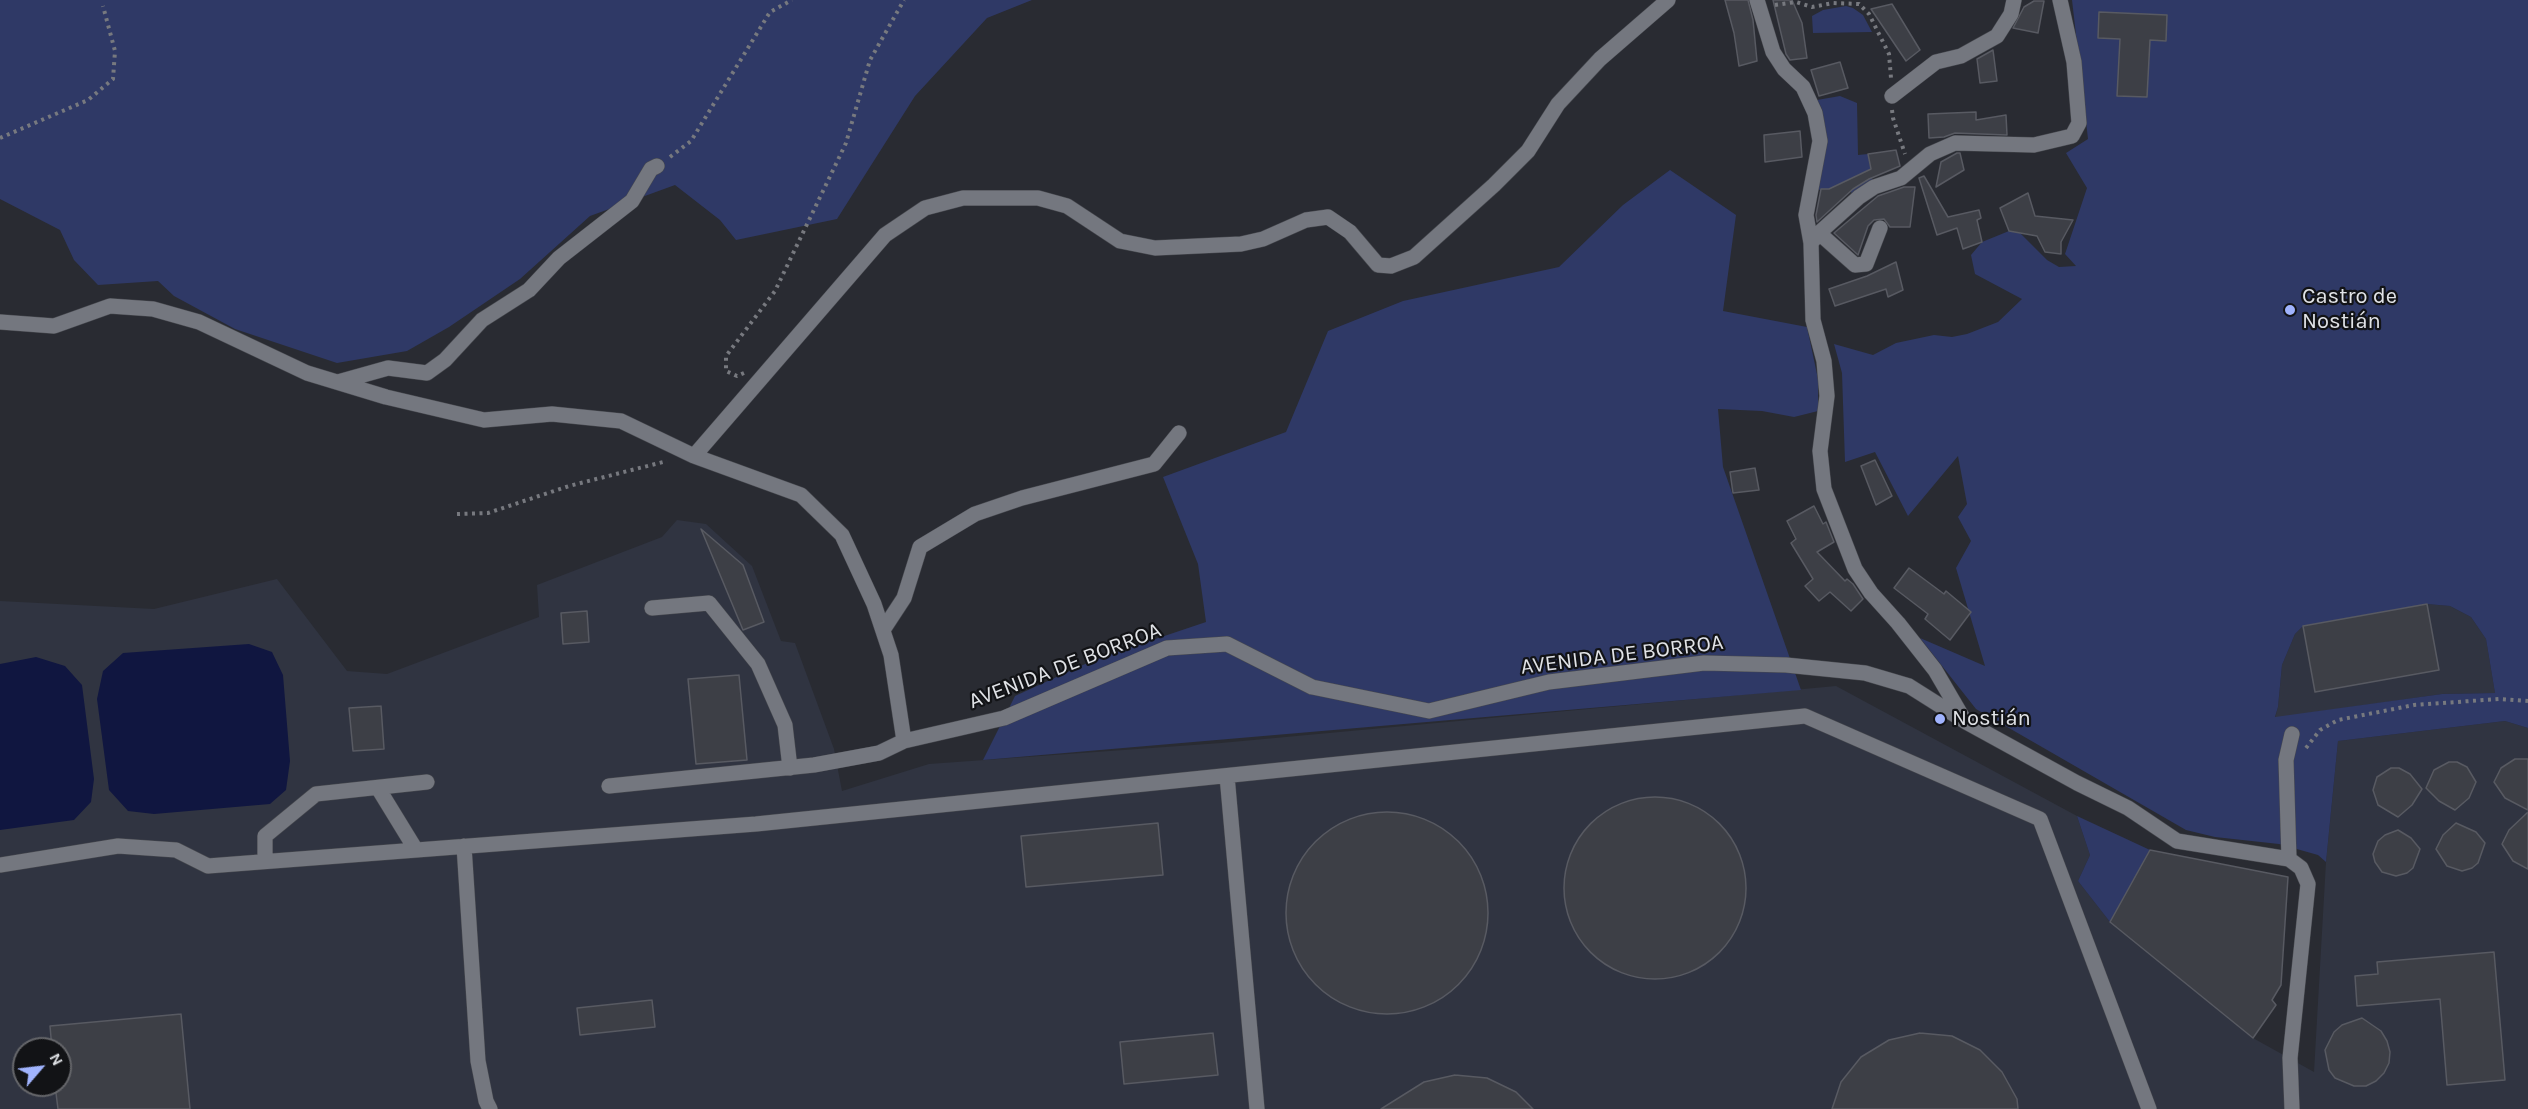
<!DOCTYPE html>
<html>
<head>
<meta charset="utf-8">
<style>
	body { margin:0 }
	#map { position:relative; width:2528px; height:1109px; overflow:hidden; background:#292b32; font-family:Karla,sans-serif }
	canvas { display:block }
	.north { position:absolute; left:12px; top:1037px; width:60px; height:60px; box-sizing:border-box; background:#121316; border:2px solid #65666a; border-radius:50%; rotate:62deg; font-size:16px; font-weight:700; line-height:24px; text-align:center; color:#e1e3e7 }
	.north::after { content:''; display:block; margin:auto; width:21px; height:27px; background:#a0b3fd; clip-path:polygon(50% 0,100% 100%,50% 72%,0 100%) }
</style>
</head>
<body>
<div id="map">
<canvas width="2528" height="1109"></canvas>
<div class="north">N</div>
</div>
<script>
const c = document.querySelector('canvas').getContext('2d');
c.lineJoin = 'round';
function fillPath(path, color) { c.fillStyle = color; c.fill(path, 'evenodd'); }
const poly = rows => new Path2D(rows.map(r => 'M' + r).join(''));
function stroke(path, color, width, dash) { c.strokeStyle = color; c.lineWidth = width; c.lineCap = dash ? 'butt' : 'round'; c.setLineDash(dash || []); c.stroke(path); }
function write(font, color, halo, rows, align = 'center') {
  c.font = font + ' Karla,sans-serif'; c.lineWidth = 4.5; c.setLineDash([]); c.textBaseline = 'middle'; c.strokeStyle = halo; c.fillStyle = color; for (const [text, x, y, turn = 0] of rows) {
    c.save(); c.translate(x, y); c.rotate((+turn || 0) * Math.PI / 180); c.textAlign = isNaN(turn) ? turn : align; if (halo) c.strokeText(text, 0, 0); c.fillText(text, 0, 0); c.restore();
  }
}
fillPath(poly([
	[677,520,706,524,752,566,781,641,795,643,834,749,842,791,929,764,1221,743,1836,686,2077,816,2090,855,2078,881,2110,922,2253,1038,2314,1072,2326,862,2338,741,2505,721,2528,728,2528,1109,0,1109,0,601,154,609,277,579,347,671,387,674,539,617,537,585,662,537],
	[24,1049,60,1049,60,1085,24,1085],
	[2427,604,2450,606,2471,617,2486,639,2495,693,2442,694,2275,718,2278,707,2282,665,2295,634,2303,626]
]), '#303441');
fillPath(poly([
	[0,0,1032,0,987,18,915,96,837,219,736,240,720,220,675,185,590,216,520,279,449,327,407,351,337,363,235,329,174,296,158,281,98,285,74,260,60,230,0,199],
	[2072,0,2528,0,2528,728,2505,721,2338,741,2326,862,2318,855,2279,844,2215,837,2186,830,1976,709,1920,638,1985,666,1956,568,1971,541,1958,517,1967,504,1958,456,1908,516,1875,452,1845,462,1842,373,1834,344,1873,355,1896,343,1934,335,1952,337,1967,334,1998,322,2022,299,1975,274,1971,255,1982,242,2009,231,2020,233,2047,260,2059,267,2076,266,2065,254,2087,188,2066,153,2088,139],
	[2427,604,2450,606,2471,617,2486,639,2495,693,2442,694,2275,717,2278,707,2282,665,2295,634,2303,626],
	[1846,6,1853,8,1863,15,1872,32,1813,33,1812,16,1823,10],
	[1840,96,1857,103,1858,155,1868,154,1873,183,1852,195,1848,180,1829,189,1817,190,1823,122,1822,109,1817,100],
	[1670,170,1736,215,1723,311,1807,327,1818,379,1818,411,1794,417,1762,411,1718,409,1723,467,1801,690,983,760,1015,696,1096,659,1206,622,1198,564,1163,477,1286,432,1328,331,1403,301,1559,267,1623,205],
	[2077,816,2150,850,2110,922,2078,881,2090,855]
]), '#2f3966');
fillPath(poly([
	[249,644,272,652,283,675,290,761,286,790,270,804,154,814,128,811,109,790,97,699,103,671,123,653],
	[36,657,65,666,82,685,94,779,91,802,74,820,0,830,0,664]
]), '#101640');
const building = poly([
	[1725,0,1748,0,1753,20,1757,61,1739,66,1734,33,1725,0],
	[1773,0,1792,0,1802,23,1807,58,1790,60,1786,54,1773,0],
	[2034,1,2044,1,2038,33,2013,28,2024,7,2034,1],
	[1892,4,1920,50,1906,61,1871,9,1892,4],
	[2099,12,2167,15,2166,41,2150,40,2147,97,2117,96,2120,39,2098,38,2099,12],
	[1993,50,1997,81,1980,83,1977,59,1993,50],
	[1840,62,1848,88,1819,96,1811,70,1840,62],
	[1976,112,1976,120,2006,115,2007,135,1955,133,1944,137,1929,138,1928,114,1976,112],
	[1800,131,1802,157,1765,162,1764,135,1800,131],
	[1896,150,1900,166,1869,179,1853,189,1817,222,1816,215,1821,189,1829,189,1871,169,1868,154,1896,150],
	[1957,153,1960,153,1964,170,1936,187,1941,162,1957,153],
	[1924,176,1948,217,1979,210,1981,218,1977,220,1982,242,1963,249,1957,228,1937,235,1919,178,1924,176],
	[1904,187,1915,187,1910,227,1890,227,1884,219,1874,220,1868,226,1858,255,1834,233,1878,196,1904,187],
	[2028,193,2035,216,2073,220,2061,242,2061,254,2045,252,2037,236,2009,231,2000,208,2028,193],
	[1896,262,1903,290,1888,297,1886,289,1835,306,1829,289,1867,276,1896,262],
	[1875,460,1892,496,1876,505,1861,466,1875,460],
	[1755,468,1759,490,1733,493,1730,472,1755,468],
	[1814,506,1823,524,1826,522,1834,542,1817,552,1845,581,1847,579,1853,584,1863,599,1851,611,1830,592,1819,601,1805,586,1813,579,1791,543,1796,539,1787,521,1814,506],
	[701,529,743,565,764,622,743,630,701,529],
	[1909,568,1944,594,1946,591,1971,612,1950,640,1925,619,1928,614,1894,588,1909,568],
	[2427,604,2439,670,2315,692,2303,626,2427,604],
	[587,611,589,642,563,644,561,613,587,611],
	[739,675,747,760,696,764,688,679,739,675],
	[381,706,384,749,353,751,349,708,381,706],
	[2515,759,2528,759,2528,810,2505,798,2494,782,2501,768,2515,759],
	[2449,762,2457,762,2467,767,2476,782,2469,798,2455,810,2439,801,2426,788,2434,770,2449,762],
	[2391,768,2399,768,2410,774,2422,789,2412,805,2398,817,2378,805,2373,790,2377,777,2391,768],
	'1564 888a91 91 0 1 1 182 0a91 91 0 1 1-182 0Z',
	[2528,812,2528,869,2513,861,2502,844,2509,830,2528,812],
	'1286 913a101 101 0 1 1 202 0a101 101 0 1 1-202 0Z',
	[1158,823,1163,875,1026,887,1021,836,1158,823],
	[2456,823,2476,832,2485,843,2478,863,2472,868,2462,871,2447,866,2436,849,2443,835,2456,823],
	[2398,830,2411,838,2420,849,2413,868,2407,873,2396,876,2382,872,2375,862,2373,854,2378,841,2385,835,2398,830],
	[2150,850,2288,877,2281,985,2272,1000,2276,1005,2253,1038,2110,922,2150,850],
	[2494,952,2505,1080,2447,1085,2440,999,2357,1006,2355,976,2378,974,2377,962,2494,952],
	[652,1000,655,1027,580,1035,577,1008,652,1000],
	[181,1014,190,1109,58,1109,55,1085,60,1085,60,1049,52,1049,50,1026,181,1014],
	[2362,1018,2381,1031,2387,1041,2390,1052,2389,1063,2384,1073,2376,1081,2366,1086,2354,1086,2335,1078,2329,1070,2325,1050,2334,1032,2342,1025,2362,1018],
	[1213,1033,1218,1075,1124,1084,1120,1042,1213,1033],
	[1920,1033,1952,1036,1980,1050,2002,1072,2017,1099,2018,1109,1832,1109,1841,1082,1861,1057,1889,1040,1920,1033],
	[1455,1075,1487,1078,1516,1092,1533,1109,1381,1109,1424,1082,1455,1075]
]);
fillPath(building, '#3d3f46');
stroke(building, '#585a62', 1.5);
const minor = poly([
	[1757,0,1773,52,1784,69,1803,87,1815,113,1820,141,1806,215,1811,243,1813,320,1824,361,1827,396,1820,451,1824,489,1855,569,1871,593,1898,623,1935,670,1963,718],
	[1892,96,1936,62,1961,56,1997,36,2011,14,2014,0],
	[1819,233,1855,265,1866,264,1880,228],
	[1811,243,1819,233,1859,197,1874,187,1901,178,1930,154,1955,143,2034,145,2072,136,2079,123,2074,62,2060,0],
	[0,322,54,326,110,306,153,309,199,322,307,373,386,397,484,420,552,414,621,421,694,456,801,495,842,535,874,604,891,655,904,741],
	[338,382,388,368,427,373,445,360,482,320,529,290,559,258,632,201,651,169,657,166],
	[694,456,885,235,925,208,963,198,1038,198,1067,206,1120,241,1155,248,1241,244,1263,239,1306,220,1328,217,1350,232,1378,265,1391,266,1414,257,1494,185,1528,151,1558,104,1600,59,1668,0],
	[652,608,709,603,758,664,785,725,790,768],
	[883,630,904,598,920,547,975,514,1022,498,1154,464,1179,433],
	[1227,776,1257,1109],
	[609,786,814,765,879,753,904,741,1004,718,1167,648,1227,644,1312,687,1429,711,1549,682,1704,663,1786,665,1865,673,1909,686,1966,722,2077,783,2128,808,2177,841,2289,859,2301,868,2308,884,2290,1058,2292,1109],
	[378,788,416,850],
	[464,846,478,1061,486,1101,490,1109],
	[2289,859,2286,760,2292,734],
	[265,861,265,836,316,794,427,782],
	[0,865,118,846,176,850,208,866,756,824,1805,716,2040,819,2149,1109]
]);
stroke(minor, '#47494f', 16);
stroke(poly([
	[1775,5,1796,2,1812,7,1833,3,1859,4,1869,14,1889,54,1891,78],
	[1892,110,1893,118,1905,154],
	[0,138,88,100,113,79,115,51,103,6],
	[670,157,691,141,770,12,792,0],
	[744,373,737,376,726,371,726,356,775,291,846,143,870,60,904,0],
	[457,514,488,513,569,486,667,461],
	[2306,748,2320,730,2338,720,2414,705,2499,699,2528,701]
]), '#77797f', 4, [3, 4.5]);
stroke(minor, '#74777f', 15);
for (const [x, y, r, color] of [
	[2290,310,6,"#a0b3fd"],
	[1940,719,6,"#a0b3fd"]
]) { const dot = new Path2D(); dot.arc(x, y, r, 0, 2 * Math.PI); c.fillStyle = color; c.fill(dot); stroke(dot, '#121316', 2); }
write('22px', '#e1e3e7', '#121316', [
	["Castro de",2302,297],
	["Nostián",2302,322],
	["Nostián",1952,719]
], 'left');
write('22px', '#e1e3e7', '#121316', [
	["AVENIDA DE BORROA",1622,655,-7],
	["AVENIDA DE BORROA",1065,666,-21]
]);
</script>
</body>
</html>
